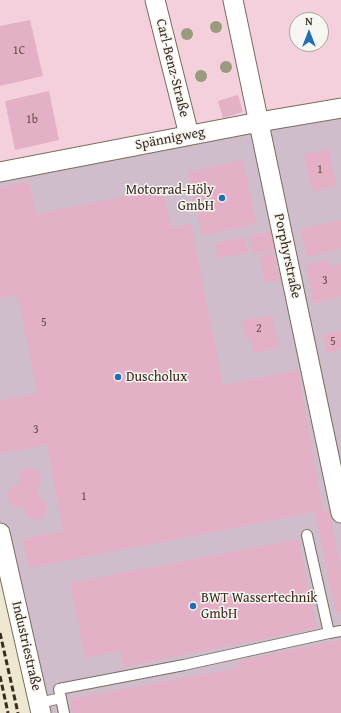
<!DOCTYPE html>
<html>
<head>
<meta charset="utf-8">
<style>
	body { margin:0 }
	#map { position:relative; width:341px; height:713px; overflow:hidden; background:#eee8d0; font-family:"Gentium Book Plus",serif }
	canvas { display:block }
	.north { position:absolute; left:289px; top:12px; width:40px; height:40px; box-sizing:border-box; background:#f6f6f2; border:1px solid #aba49d; border-radius:50%; rotate:0deg; font-size:11px; font-weight:700; line-height:16px; text-align:center; color:#3b2a1e }
	.north::after { content:''; display:block; margin:auto; width:14px; height:18px; background:#1f6fb2; clip-path:polygon(50% 0,100% 100%,50% 72%,0 100%) }
</style>
</head>
<body>
<div id="map">
<canvas width="341" height="713"></canvas>
<div class="north">N</div>
</div>
<script>
const c = document.querySelector('canvas').getContext('2d');
c.lineJoin = 'round';
function fillPath(path, color) { c.fillStyle = color; c.fill(path, 'evenodd'); }
const poly = rows => new Path2D(rows.map(r => 'M' + r).join(''));
function stroke(path, color, width, dash) { c.strokeStyle = color; c.lineWidth = width; c.lineCap = dash ? 'butt' : 'round'; c.setLineDash(dash || []); c.stroke(path); }
function write(font, color, halo, rows, align = 'center') {
  c.font = font + ' "Gentium Book Plus",serif'; c.lineWidth = 3; c.setLineDash([]); c.textBaseline = 'middle'; c.strokeStyle = halo; c.fillStyle = color; for (const [text, x, y, turn = 0] of rows) {
    c.save(); c.translate(x, y); c.rotate((+turn || 0) * Math.PI / 180); c.textAlign = isNaN(turn) ? turn : align; if (halo) c.strokeText(text, 0, 0); c.fillText(text, 0, 0); c.restore();
  }
}
fillPath(poly([
	[0,0,341,0,341,108,0,172],
	[297,20,321,20,321,44,297,44]
]), '#f4cfdc');
fillPath(poly([
	[341,109,341,713,44,713,0,535,0,175]
]), '#d0bdcc');
fillPath(poly([
	[30,20,43,76,0,86,0,26],
	[49,91,59,140,15,150,5,101],
	[238,95,243,112,223,118,218,101],
	[329,149,337,186,312,192,304,154],
	[243,160,257,224,202,236,188,172],
	[29,181,36,214,163,189,171,228,191,224,223,385,298,370,323,511,329,509,341,568,341,613,336,614,315,512,29,568,23,539,63,531,47,445,0,454,0,400,37,393,18,295,0,298,0,187],
	[341,220,341,249,307,257,301,229],
	[273,231,277,249,253,254,249,236],
	[245,237,248,253,218,258,215,243],
	[274,253,280,281,265,283,259,255],
	[329,260,330,266,341,264,341,297,314,303,306,264],
	[272,315,279,348,254,353,251,337,245,338,242,321],
	[341,331,341,350,327,353,323,335],
	[31,468,40,472,41,481,37,487,40,499,45,502,47,510,41,519,33,520,25,514,24,507,16,509,9,503,7,494,12,486,21,484,19,476,22,469],
	[298,539,317,628,123,667,120,651,85,658,70,583],
	[341,640,341,713,73,713,70,699,238,668,238,661]
]), '#e4b0c6');
const lane = poly([
	[329,633,341,631],
	[39,703,61,698],
	[64,713,59,689,184,665,329,633,307,535]
]);
const street = poly([
	[155,0,189,135],
	[233,0,341,513],
	[0,172,259,122,341,108],
	[0,533,41,713]
]);
stroke(lane, '#7a6c5c', 12);
stroke(street, '#7a6c5c', 21);
stroke(lane, '#fff', 10);
stroke(street, '#fff', 19);
stroke(poly([
	[0,633,18,713],
	[0,676,8,713]
]), '#3b2a1e', 3, [6, 3]);
c.fillStyle = '#9a9a7e';
for (const [x, y] of [
	[216,27],
	[187,34],
	[226,67],
	[201,76]
]) { c.beginPath(); c.arc(x, y, 6, 0, 2 * Math.PI); c.fill(); }
for (const [x, y, r, color] of [
	[222,198,4,"#1f6fb2"],
	[118,377,4,"#1f6fb2"],
	[193,606,4,"#1f6fb2"]
]) { const dot = new Path2D(); dot.arc(x, y, r, 0, 2 * Math.PI); c.fillStyle = color; c.fill(dot); stroke(dot, '#f6f6f2', 1.5); }
write('12px', '#654c48', null, [
	["1C",19,51],
	["1b",32,120],
	["1",320,170],
	["3",325,281],
	["5",44,323],
	["2",259,329],
	["5",333,342],
	["3",36,430],
	["1",84,497]
]);
write('14px', '#3b2a1e', '#f6f6f2', [
	["Carl-Benz-Straße",172,68,76],
	["Spännigweg",170,139,-11],
	["Porphyrstraße",287,256,78],
	["Industriestraße",26,646,77]
]);
write('14px', '#3b2a1e', '#f6f6f2', [
	["Motorrad-Höly",214,190,"right"],
	["GmbH",214,206,"right"],
	["Duscholux",126,377],
	["BWT Wassertechnik",201,598],
	["GmbH",201,614]
], 'left');
</script>
</body>
</html>
